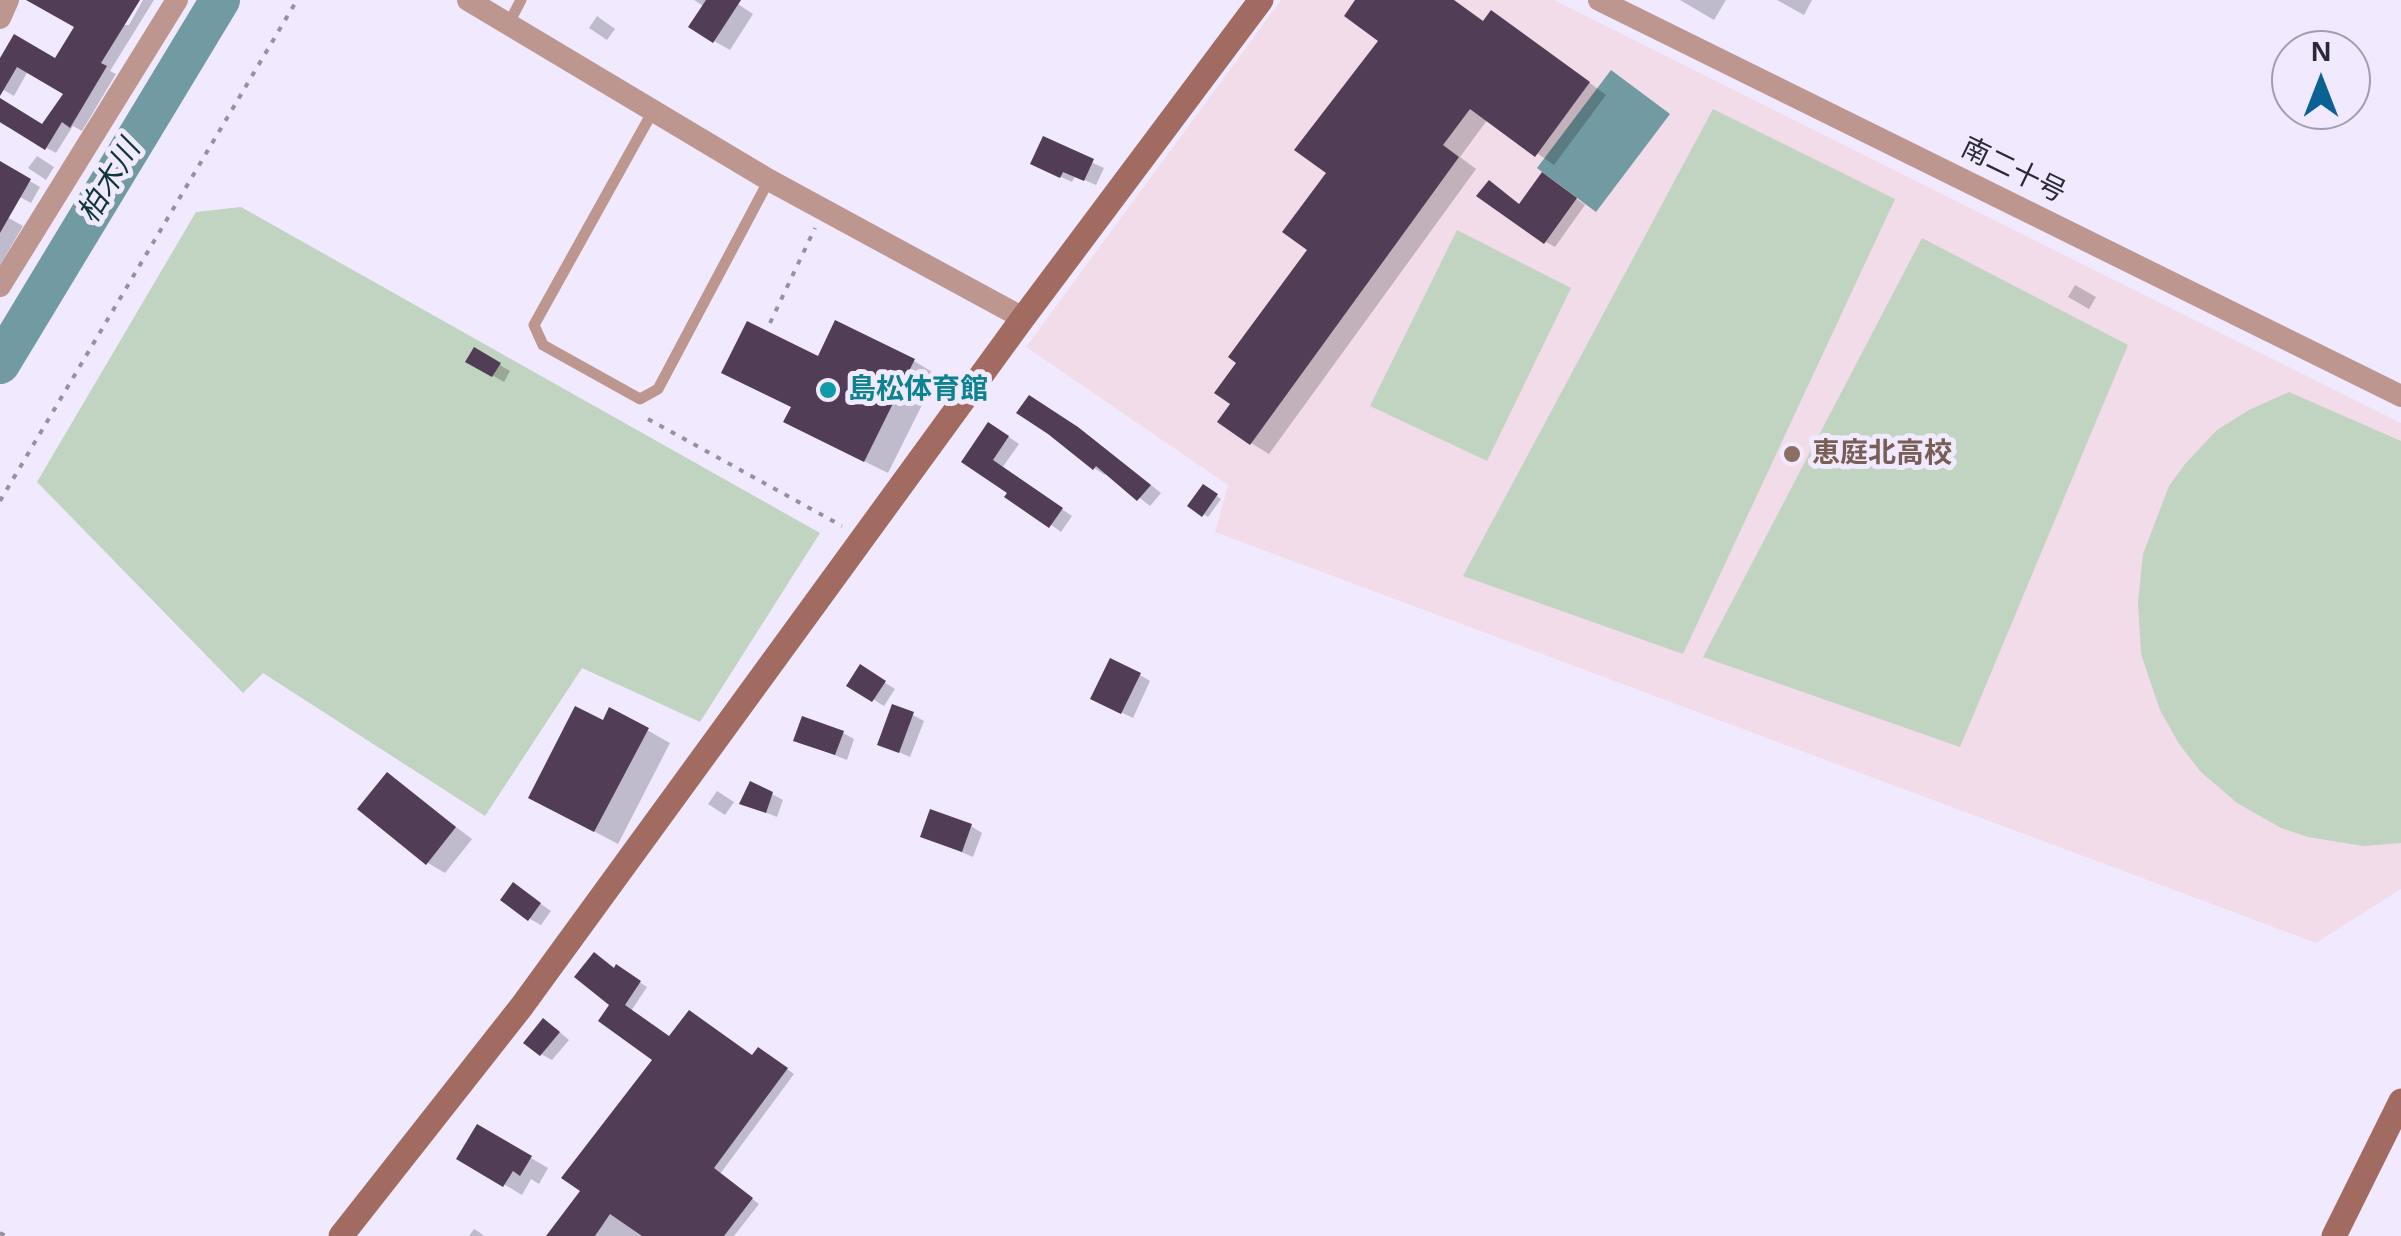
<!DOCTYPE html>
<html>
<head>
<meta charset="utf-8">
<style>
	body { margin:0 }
	#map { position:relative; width:2401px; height:1236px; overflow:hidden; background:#f1eaff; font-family:Arial,sans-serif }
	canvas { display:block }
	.north { position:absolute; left:2271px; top:30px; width:100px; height:100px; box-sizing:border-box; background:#f1eaff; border:2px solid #a29cae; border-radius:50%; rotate:0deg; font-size:28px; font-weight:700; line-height:40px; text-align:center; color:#2c2835 }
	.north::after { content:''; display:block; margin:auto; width:35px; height:45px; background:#0a6293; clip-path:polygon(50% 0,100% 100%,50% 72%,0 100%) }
</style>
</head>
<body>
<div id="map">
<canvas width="2401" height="1236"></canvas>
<div class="north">N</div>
</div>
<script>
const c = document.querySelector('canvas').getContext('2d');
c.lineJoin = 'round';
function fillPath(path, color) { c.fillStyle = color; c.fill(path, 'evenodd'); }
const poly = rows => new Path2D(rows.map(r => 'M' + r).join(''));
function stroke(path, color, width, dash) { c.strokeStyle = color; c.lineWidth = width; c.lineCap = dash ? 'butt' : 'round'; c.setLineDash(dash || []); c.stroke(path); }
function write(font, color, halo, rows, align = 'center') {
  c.font = font + ' Arial,"Noto Sans JP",sans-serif'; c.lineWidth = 10; c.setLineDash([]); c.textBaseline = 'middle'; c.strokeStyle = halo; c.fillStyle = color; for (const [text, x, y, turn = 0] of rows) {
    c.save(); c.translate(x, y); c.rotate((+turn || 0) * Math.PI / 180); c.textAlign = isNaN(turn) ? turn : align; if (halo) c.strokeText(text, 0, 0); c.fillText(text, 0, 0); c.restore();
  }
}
fillPath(poly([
	[1281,0,1554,0,2401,423,2401,889,2316,943,1215,532,1228,485,1026,347]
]), '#f3dce9');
fillPath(poly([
	[1713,109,1895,199,1683,654,1463,576],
	[241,207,820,533,700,722,582,668,485,816,263,673,243,693,37,482,196,212],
	[1457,230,1571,288,1487,461,1370,406],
	[1922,238,2128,345,1960,747,1703,657],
	[2289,392,2401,441,2401,843,2363,846,2308,837,2281,828,2237,803,2201,772,2179,744,2160,710,2141,654,2138,602,2143,554,2169,486,2185,464,2217,430,2249,410]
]), '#c1d3c1');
fillPath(poly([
	[1611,70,1670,114,1596,212,1537,168]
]), '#719aa2');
fillPath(poly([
	[38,0,138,0,124,25,129,25,143,0,154,0,110,71,116,74,82,131,73,126,56,153,0,123,0,100,43,127,67,93,28,71,14,96,0,88,0,63,56,61,77,26],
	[694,0,732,0,753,14,730,50,714,41,705,7],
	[1358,0,1451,0,1485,23,1510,24,1606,95,1554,165,1488,119,1460,157,1476,169,1269,454,1251,443,1310,250,1329,172,1381,40],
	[1680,0,1726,0,1714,20],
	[1777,0,1812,0,1804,15],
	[597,16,615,29,607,40,589,28],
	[1043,140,1104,168,1096,185,1075,176,1072,182,1044,169],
	[37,156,54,167,46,180,28,168],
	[0,164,40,187,31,203,0,186],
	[1552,181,1585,205,1555,247,1546,242,1521,206],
	[0,213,23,226,0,265],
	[2075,285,2096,297,2089,309,2068,297],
	[475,350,510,371,504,382,468,361],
	[819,359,914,361,937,375,888,473,809,434],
	[1000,431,1019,444,1002,468,1072,516,1061,532,964,461],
	[1049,432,1089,436,1161,493,1150,506,1107,472,1105,475,1094,468],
	[1204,487,1221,499,1208,517,1191,506],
	[861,668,895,689,884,706,850,685],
	[1140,675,1150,681,1133,718,1104,704],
	[913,715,924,721,910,757,880,744],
	[604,723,647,730,670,743,618,844,554,810],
	[843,733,854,739,847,760,796,740],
	[387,775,472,839,445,873,428,863],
	[717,791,734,802,725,815,708,804],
	[772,794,783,800,777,817,742,803],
	[971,826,982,833,973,857,923,836],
	[524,892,551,911,541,925,530,919],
	[617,968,647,987,631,1011,671,1039,754,1057,766,1054,794,1074,720,1174,759,1204,734,1236,552,1236,583,1190,656,1059,613,1005],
	[555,1028,569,1040,552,1060,541,1054],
	[478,1127,548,1168,539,1184,531,1179,522,1195,460,1158],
	[474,1229,479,1232,484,1236,469,1236]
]), '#0003');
stroke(poly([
	[0,364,220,0]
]), '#719aa2', 40);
fillPath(poly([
	[26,0,140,0,101,63,107,66,70,128,62,122,45,150,0,122,0,98,42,124,63,94,17,67,0,96,0,58,14,34,55,58,74,27],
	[706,0,741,0,713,43,688,27],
	[1355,0,1454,0,1483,21,1491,10,1590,82,1535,157,1470,109,1443,145,1459,157,1250,445,1217,422,1230,404,1214,393,1236,363,1228,357,1307,250,1282,232,1326,173,1294,150,1378,41,1344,16],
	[1043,136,1094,159,1084,181,1063,172,1060,178,1030,164],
	[0,161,31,179,0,233],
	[1542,172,1577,198,1544,244,1476,196,1489,180,1519,204],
	[835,320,915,359,864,462,783,422,791,407,721,373,747,321,818,356],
	[474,347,501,363,492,377,465,362],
	[1029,395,1078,427,1151,485,1137,501,1096,466,1093,470,1048,434,1016,413],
	[988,422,1009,436,993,460,1063,508,1049,528,1004,497,1007,493,961,462],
	[1203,484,1218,494,1202,517,1187,506],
	[1110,658,1141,673,1121,714,1090,699],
	[860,664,886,681,872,702,846,686],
	[892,704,914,712,899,753,877,745],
	[575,706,603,720,609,707,649,728,594,832,528,798],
	[802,716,844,731,835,755,793,741],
	[387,772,456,827,426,865,357,809],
	[750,781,773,792,766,813,739,804],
	[930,809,972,824,962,852,920,837],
	[513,882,541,903,528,921,500,900],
	[594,952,614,968,616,964,641,981,625,1005,669,1036,689,1010,752,1055,758,1047,788,1068,714,1168,753,1198,724,1236,642,1236,610,1214,595,1236,546,1236,580,1191,561,1178,652,1060,598,1021,609,1005,574,977],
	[543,1018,560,1032,540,1056,523,1043],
	[477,1124,532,1156,520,1176,513,1171,503,1187,456,1159]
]), '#523d56');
stroke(poly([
	[770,323,815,228],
	[648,419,842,526],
	[0,501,297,0],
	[0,1233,6,1236]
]), '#9690a1', 4, [5, 8]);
stroke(poly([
	[509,23,521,0],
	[653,111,534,325,543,345,640,399,658,389,769,180]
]), '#bd968f', 11);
stroke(poly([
	[468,0,769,180,1023,318],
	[1599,0,2401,396],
	[0,18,8,0],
	[0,286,177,0]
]), '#bd968f', 22);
stroke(poly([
	[341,1236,522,1006,1023,318,1261,0],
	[2334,1236,2401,1101]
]), '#a26b62', 25);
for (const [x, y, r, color] of [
	[828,390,10,"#0f9aa8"],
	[1792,454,10,"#8d6e63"]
]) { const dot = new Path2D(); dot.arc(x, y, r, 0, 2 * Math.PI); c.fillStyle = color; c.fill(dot); stroke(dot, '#f1eaff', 4); }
write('28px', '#2c2835', '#f1eaff', [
	["南二十号",2013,171,26]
]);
write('bold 28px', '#0d838f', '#f1eaff', [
	["島松体育館",848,390]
], 'left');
write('bold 28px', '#785e54', '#f1eaff', [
	["恵庭北高校",1812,454]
], 'left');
write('italic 30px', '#0d353d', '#f1eaff', [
	["柏木川",110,182,-59]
]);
</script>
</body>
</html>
